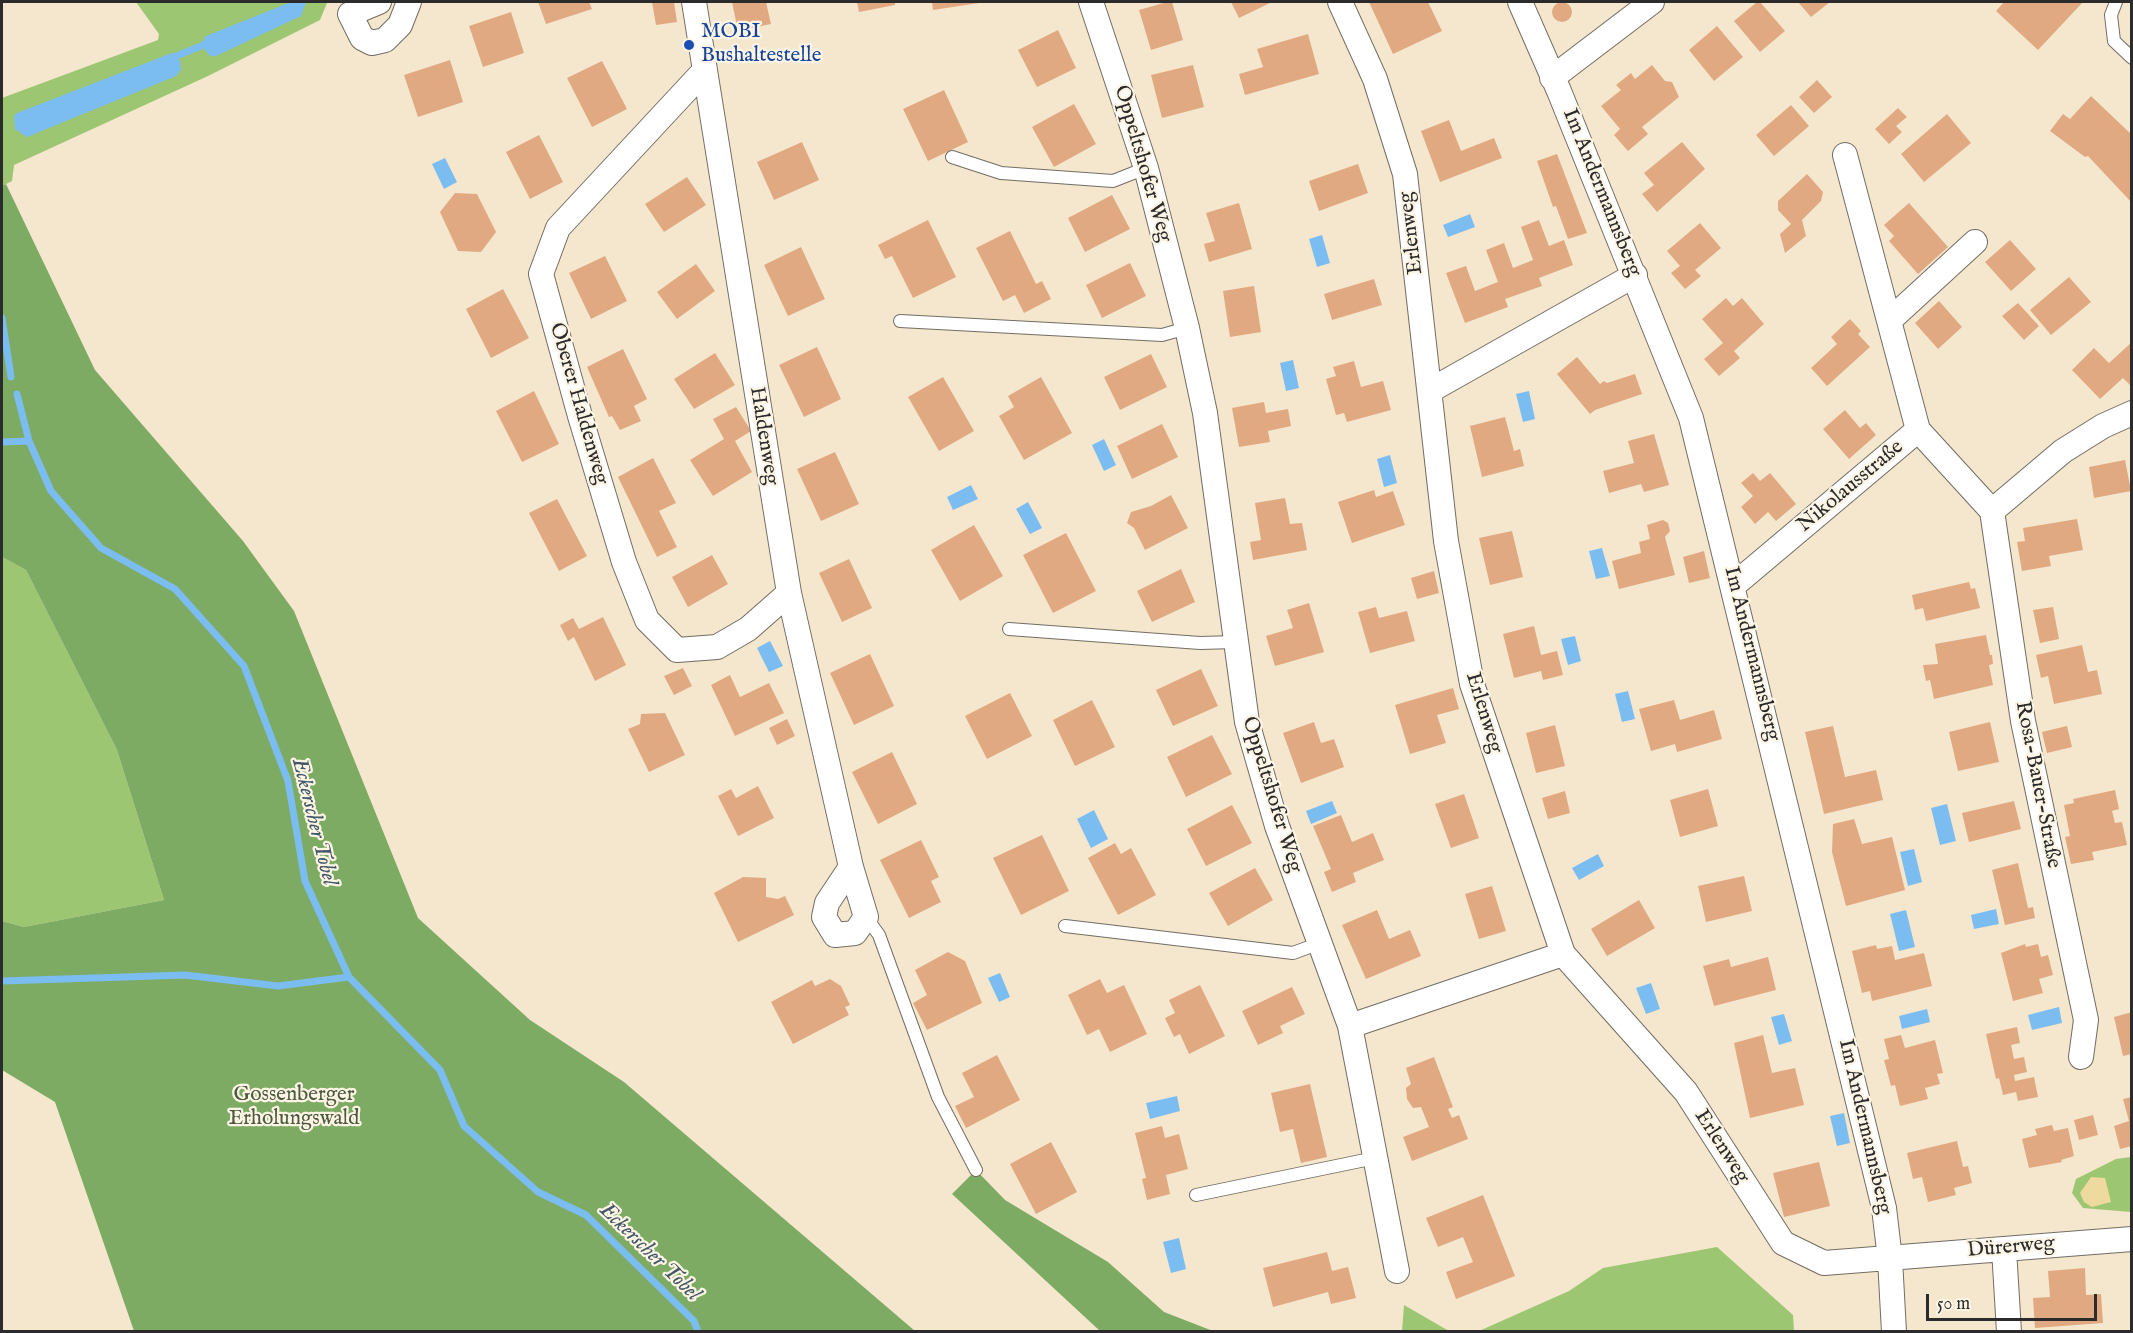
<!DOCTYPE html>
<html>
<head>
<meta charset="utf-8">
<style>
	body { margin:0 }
	#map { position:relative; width:2133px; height:1333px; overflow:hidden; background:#f5e7cd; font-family:"IM FELL English",serif }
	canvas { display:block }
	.frame { position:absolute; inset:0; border:3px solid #2b2b2b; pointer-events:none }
	.scale { position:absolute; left:1926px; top:1294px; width:171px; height:27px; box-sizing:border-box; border:3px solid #2b2b2b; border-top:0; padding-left:8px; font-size:18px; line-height:21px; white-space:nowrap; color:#2b2b2b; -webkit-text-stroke:4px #fcf5e5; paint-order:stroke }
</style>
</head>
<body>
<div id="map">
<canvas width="2133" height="1333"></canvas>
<div class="frame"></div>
<div class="scale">50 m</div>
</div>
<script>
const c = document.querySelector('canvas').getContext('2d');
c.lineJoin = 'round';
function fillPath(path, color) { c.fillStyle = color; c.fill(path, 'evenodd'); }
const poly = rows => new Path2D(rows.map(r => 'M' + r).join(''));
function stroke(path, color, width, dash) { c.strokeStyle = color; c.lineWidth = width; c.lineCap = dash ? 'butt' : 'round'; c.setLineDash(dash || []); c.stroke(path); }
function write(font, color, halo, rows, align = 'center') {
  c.font = font + ' "IM FELL English",serif'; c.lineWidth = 4.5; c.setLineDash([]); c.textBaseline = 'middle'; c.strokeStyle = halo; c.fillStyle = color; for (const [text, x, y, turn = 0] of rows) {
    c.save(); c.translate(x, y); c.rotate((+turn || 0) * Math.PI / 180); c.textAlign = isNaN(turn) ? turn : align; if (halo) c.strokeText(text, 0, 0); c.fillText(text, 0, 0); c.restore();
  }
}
fillPath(poly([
	[136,2,327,3,320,20,208,76,14,165,12,181,2,186,2,98,158,40,159,34],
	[2,557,26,570,117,750,164,900,24,927,2,921],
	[2131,1157,2131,1212,2083,1208,2072,1193,2076,1179,2116,1159],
	[1717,1247,1793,1315,1794,1331,1479,1331,1569,1291,1603,1268],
	[1404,1305,1449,1331,1402,1331]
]), '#9cc672');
fillPath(poly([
	[6,184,95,370,243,541,294,611,418,918,530,1020,624,1082,915,1331,134,1331,55,1102,2,1070,2,921,24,927,164,900,117,750,26,570,2,557,2,186],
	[976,1170,1005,1200,1108,1262,1164,1312,1213,1331,1100,1331,952,1194]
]), '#7dab64');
fillPath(poly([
	[2091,1177,2105,1178,2111,1202,2092,1207,2084,1202,2080,1193]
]), '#eeda9e');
fillPath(poly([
	[291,2,306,2,301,16,216,56,210,56,205,50,203,41,206,36],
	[172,53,180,61,181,70,176,76,27,137,15,129,14,116,17,113],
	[445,158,457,182,444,189,432,164],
	[1470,214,1475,227,1448,237,1443,225],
	[1322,235,1330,263,1317,267,1309,239],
	[1293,360,1299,388,1286,391,1280,363],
	[1529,391,1535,419,1523,422,1516,394],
	[1104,439,1116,465,1104,471,1092,445],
	[1390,455,1397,483,1384,487,1377,459],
	[971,485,978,499,953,510,947,497],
	[1028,502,1042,528,1030,534,1016,509],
	[1602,548,1610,576,1596,579,1589,551],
	[1575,636,1581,661,1568,665,1561,639],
	[770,641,783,666,769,672,757,648],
	[1628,691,1635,719,1622,722,1615,694],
	[1332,801,1337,813,1311,824,1306,811],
	[1947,804,1956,841,1940,845,1931,808],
	[1094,810,1108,839,1091,848,1077,819],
	[1914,849,1922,882,1908,886,1900,852],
	[1598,854,1604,866,1579,880,1572,868],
	[1996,909,1999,924,1974,929,1971,915],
	[1906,910,1915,947,1899,951,1890,914],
	[1000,973,1010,997,999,1002,988,978],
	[1651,983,1660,1009,1646,1014,1636,988],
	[2059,1007,2062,1023,2032,1030,2028,1015],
	[1927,1009,1930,1022,1902,1029,1899,1016],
	[1784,1014,1792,1041,1779,1045,1771,1017],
	[1177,1096,1180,1111,1150,1119,1146,1103],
	[1844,1113,1850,1143,1837,1146,1830,1116],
	[1179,1238,1186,1269,1171,1273,1163,1242]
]), '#7cbdf1');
stroke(poly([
	[169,59,211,42],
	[2,318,11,377],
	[17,394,29,441,51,491,101,548,175,589,244,666,288,781,305,881,349,977,440,1070,464,1126,538,1192,586,1215,694,1321,698,1332],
	[2,442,29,441],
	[2,981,185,975,278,986,349,977]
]), '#7cbdf1', 7);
fillPath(poly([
	[538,2,589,2,592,9,546,24],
	[652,2,674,2,677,22,656,25],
	[732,2,766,2,771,24,738,31],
	[857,2,895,2,895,5,859,12],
	[932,2,979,2,979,3,933,10],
	[1167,2,1172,2,1183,40,1151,50,1139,10],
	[1231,2,1272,2,1239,18],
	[1369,2,1428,2,1442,31,1393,54],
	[1757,2,1760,2,1785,31,1760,52,1734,21],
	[1798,2,1830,2,1811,17],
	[2004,2,2083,2,2038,50,1996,11],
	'1552 12a10 10 0 1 1 20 0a10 10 0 1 1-20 0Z',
	[511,12,524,53,483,67,469,26],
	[1717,26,1743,57,1714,81,1689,50],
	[1058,30,1076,68,1037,87,1018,50],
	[1308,34,1319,74,1245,95,1239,74,1263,67,1257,49],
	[450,60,463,102,418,117,404,75],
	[602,61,627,109,592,127,567,78],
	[1193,65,1204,107,1162,118,1151,75],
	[1652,65,1665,81,1672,82,1679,97,1642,127,1648,134,1628,151,1614,135,1620,129,1601,106,1621,90,1616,85,1631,73,1635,79],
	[1817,80,1832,97,1814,113,1799,97],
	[944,90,968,142,928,161,903,109],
	[2091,96,2132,135,2132,203,2088,156,2085,157,2050,131,2063,114,2070,119],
	[1074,104,1096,144,1054,167,1032,127],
	[1791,105,1809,126,1774,156,1756,135],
	[1898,108,1907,117,1896,126,1902,132,1889,144,1875,129],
	[1947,114,1971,143,1924,182,1901,154],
	[1449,120,1461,151,1494,138,1502,158,1440,182,1421,131],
	[539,135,563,182,530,199,506,152],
	[802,142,819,180,774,200,757,162],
	[1682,142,1705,169,1657,212,1642,194,1654,185,1644,173],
	[1557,154,1587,233,1568,239,1556,206,1553,207,1537,161],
	[1358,164,1368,193,1319,211,1309,181],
	[1807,174,1823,192,1821,201,1802,220,1806,236,1785,253,1780,234,1791,224,1778,210,1778,201],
	[687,177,706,205,664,232,645,204],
	[455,193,477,194,496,232,481,252,458,251,440,212],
	[1112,195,1130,229,1085,252,1068,218],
	[1239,203,1252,249,1209,262,1204,244,1215,241,1206,213],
	[1909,203,1948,247,1918,274,1889,241,1894,236,1884,225],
	[928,220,956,277,913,298,892,256,885,259,878,245],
	[1539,220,1549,246,1564,240,1573,265,1539,278,1542,286,1505,299,1508,307,1465,323,1446,273,1466,266,1475,291,1498,282,1486,250,1504,243,1513,268,1533,260,1521,227],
	[1700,223,1721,248,1695,270,1701,276,1685,289,1671,273,1680,266,1667,251],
	[1010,231,1036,284,1042,281,1051,299,1024,313,1015,295,1003,301,976,248],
	[2010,240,2036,269,2011,291,1985,262],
	[801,247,825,299,788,316,764,265],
	[605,256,627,301,591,319,569,273],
	[1130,263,1146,296,1102,318,1086,285],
	[696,264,715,291,677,319,657,292],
	[2069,277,2091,302,2051,335,2030,310],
	[1374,279,1382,305,1332,320,1324,294],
	[1254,286,1261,332,1230,337,1223,291],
	[503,289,529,338,491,358,466,309],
	[1726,298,1733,306,1742,298,1764,324,1734,351,1740,358,1719,376,1704,359,1723,343,1702,319],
	[1939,301,1962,327,1938,349,1915,323],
	[2018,303,2039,326,2024,340,2002,316],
	[1850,319,1861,331,1858,334,1870,347,1827,386,1811,368,1837,344,1831,337],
	[2132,342,2132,387,2123,378,2100,399,2072,370,2094,348,2109,363],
	[817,347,841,399,804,417,779,365],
	[623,349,647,399,634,406,641,421,620,430,612,416,609,417,587,367],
	[715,353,735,385,694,409,674,379],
	[1151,354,1167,387,1120,410,1104,377],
	[1577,357,1600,384,1604,381,1607,383,1635,374,1642,394,1595,410,1590,414,1557,374],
	[1354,361,1361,387,1383,381,1391,410,1347,422,1344,413,1336,415,1326,379,1336,376,1333,367],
	[943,377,974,431,939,451,908,397],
	[1041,377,1072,433,1024,460,999,416,1014,407,1008,396],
	[534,391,559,444,522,462,496,411],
	[1264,402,1266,413,1288,409,1291,426,1268,431,1270,442,1239,447,1232,408],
	[736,407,751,431,735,441,752,472,713,496,690,460,724,439,713,419],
	[1845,410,1860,428,1866,423,1876,435,1849,459,1823,429],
	[1505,417,1514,451,1520,449,1524,466,1482,477,1470,426],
	[1162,424,1178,457,1132,479,1117,446],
	[1654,434,1669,485,1644,492,1641,484,1609,493,1603,471,1634,463,1628,441],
	[835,452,859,504,821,521,797,469],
	[653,458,676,503,659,511,677,547,657,557,618,477],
	[2125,460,2131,491,2094,498,2089,467],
	[1753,473,1760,481,1770,473,1796,504,1776,521,1768,512,1755,524,1741,507,1753,496,1741,483],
	[1374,490,1376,497,1393,491,1405,525,1352,543,1338,502],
	[1171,495,1188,528,1145,550,1134,528,1127,523,1131,512,1151,506],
	[1285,498,1290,524,1302,523,1307,550,1253,560,1250,542,1261,540,1255,503],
	[557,499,587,556,559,571,529,513],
	[2077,519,2083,550,2049,556,2051,566,2022,571,2017,542,2025,541,2023,528],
	[1663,520,1668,523,1670,531,1665,537,1675,575,1619,589,1612,561,1641,553,1639,542,1650,539,1647,525],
	[974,525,1003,576,960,601,931,550],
	[1512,531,1523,577,1490,585,1479,538],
	[1066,533,1096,591,1053,613,1023,555],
	[1704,551,1710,578,1689,583,1683,557],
	[712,555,728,584,688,607,672,577],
	[849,559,872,608,842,622,819,573],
	[1181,569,1195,602,1152,622,1137,591],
	[1434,571,1439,593,1417,599,1411,578],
	[1969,582,1971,589,1975,588,1980,608,1926,621,1923,608,1915,610,1912,595],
	[1309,603,1324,652,1275,666,1266,636,1293,628,1287,610],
	[1376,607,1379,618,1407,611,1415,641,1370,653,1358,612],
	[2053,607,2059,639,2040,643,2033,610],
	[603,617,626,665,595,681,574,637,568,641,560,625,573,618,579,629],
	[1534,626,1541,655,1557,651,1563,675,1543,680,1541,671,1514,678,1503,634],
	[1986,635,1990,655,1992,655,1993,664,1989,665,1993,685,1934,699,1930,680,1926,681,1923,665,1938,664,1935,644],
	[2082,645,2088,672,2097,670,2102,694,2054,704,2048,676,2041,678,2036,655],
	[870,654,894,706,854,725,830,673],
	[683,668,692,686,674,695,664,676],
	[1201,669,1218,706,1173,726,1156,690],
	[730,675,740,697,769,683,784,713,735,736,711,685],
	[1453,688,1459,709,1437,715,1446,743,1410,754,1395,705],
	[1010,693,1032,736,987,759,965,716],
	[1092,700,1115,747,1075,766,1053,720],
	[1674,700,1680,720,1714,710,1722,739,1677,752,1675,744,1651,751,1639,709],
	[665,713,685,755,649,772,628,729,640,724,641,714],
	[787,719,795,736,777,745,769,728],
	[1314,722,1321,743,1334,739,1344,767,1301,783,1283,733],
	[1990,722,1999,762,1958,771,1949,732],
	[1555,725,1565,766,1536,773,1526,733],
	[1833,726,1845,777,1876,770,1883,800,1824,814,1805,732],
	[2067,726,2072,747,2047,753,2042,732],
	[1212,735,1232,774,1186,797,1167,757],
	[892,752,917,804,878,824,852,772],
	[758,786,774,818,738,836,718,796,731,789,736,798],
	[1708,789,1718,826,1680,837,1670,800],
	[2115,790,2119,809,2112,811,2115,823,2122,822,2127,845,2092,852,2094,860,2071,864,2065,837,2070,836,2064,805,2074,803,2073,799],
	[1565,791,1570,813,1548,819,1542,798],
	[1464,794,1479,838,1451,848,1435,804],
	[2014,801,2021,829,1969,842,1962,813],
	[1232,805,1252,843,1206,866,1187,829],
	[1341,815,1352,842,1373,833,1384,860,1353,873,1356,882,1332,892,1324,872,1331,869,1313,826],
	[1854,819,1862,844,1892,837,1905,890,1846,906,1832,852,1833,824],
	[1042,835,1069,891,1021,915,993,858],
	[921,840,939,877,931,881,941,902,909,918,880,860],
	[1115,843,1121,854,1131,848,1156,895,1118,915,1088,858],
	[2018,863,2028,908,2033,907,2035,918,2005,925,1992,870],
	[1255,868,1273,900,1228,926,1209,893],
	[1744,876,1752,911,1706,922,1698,886],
	[743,877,766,878,766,897,778,899,785,896,794,915,738,942,714,893],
	[1492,886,1506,931,1479,939,1465,894],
	[1639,900,1655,928,1607,956,1591,929],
	[1377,910,1389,939,1410,930,1421,956,1366,979,1342,925],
	[2025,944,2026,947,2038,944,2041,957,2048,955,2053,975,2039,979,2043,993,2013,1001,2001,953],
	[1876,945,1877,949,1892,946,1895,960,1924,953,1932,986,1872,1001,1870,991,1862,993,1852,951],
	[948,952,965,961,982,1003,927,1030,913,1003,927,995,915,970],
	[1768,957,1776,990,1714,1006,1703,966,1729,959,1731,967],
	[830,979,841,986,850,1005,845,1007,849,1015,793,1044,771,1002,812,980,815,986],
	[1100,979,1107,993,1124,985,1147,1034,1110,1052,1099,1029,1087,1035,1068,995],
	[1200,985,1225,1036,1189,1054,1180,1034,1174,1037,1165,1018,1175,1013,1169,1000],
	[1292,987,1305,1014,1280,1026,1283,1033,1258,1045,1242,1011],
	[2132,1012,2132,1054,2123,1056,2114,1017],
	[2017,1027,2020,1043,2011,1045,2014,1059,2024,1057,2027,1072,2014,1075,2015,1081,2034,1077,2038,1097,2018,1101,2016,1092,2003,1095,1999,1078,1996,1079,1986,1034],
	[1763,1035,1772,1073,1795,1068,1804,1105,1750,1118,1734,1043],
	[1901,1035,1905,1048,1935,1040,1943,1073,1937,1074,1940,1084,1925,1088,1928,1099,1900,1106,1895,1085,1891,1086,1884,1060,1889,1059,1884,1039],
	[997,1055,1020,1100,966,1128,955,1106,974,1097,962,1073],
	[1434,1057,1453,1107,1448,1109,1452,1118,1459,1115,1468,1139,1412,1161,1403,1137,1429,1127,1421,1107,1413,1108,1407,1099,1406,1088,1411,1084,1406,1068],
	[1310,1084,1327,1157,1301,1163,1293,1129,1280,1132,1271,1093],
	[2132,1097,2132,1146,2120,1149,2114,1126,2129,1121,2123,1099],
	[2093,1115,2098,1135,2079,1140,2074,1120],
	[2052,1125,2054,1131,2068,1128,2074,1156,2061,1160,2062,1162,2029,1168,2022,1139,2037,1135,2035,1129],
	[1162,1126,1165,1138,1179,1134,1188,1169,1166,1175,1170,1194,1147,1200,1142,1179,1146,1178,1135,1133],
	[1957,1141,1963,1167,1968,1166,1972,1183,1954,1188,1956,1195,1928,1202,1922,1177,1913,1179,1907,1153],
	[1051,1142,1077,1192,1036,1214,1010,1164],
	[1819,1162,1830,1206,1784,1217,1773,1173],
	[1483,1195,1515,1276,1456,1299,1446,1272,1473,1262,1463,1237,1438,1247,1426,1218],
	[1327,1252,1332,1271,1348,1267,1356,1298,1331,1304,1328,1292,1273,1307,1263,1268],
	[2085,1268,2086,1295,2101,1294,2103,1323,2035,1328,2033,1298,2050,1297,2048,1271]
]), '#e1a982');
const lane = poly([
	[2116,2,2111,15,2114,41,2132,58],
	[952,157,1001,173,1113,181,1146,168],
	[900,321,1162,335,1187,328],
	[1009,629,1200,643,1236,642],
	[866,917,879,935,938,1097,976,1170],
	[1065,926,1293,953,1320,943],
	[1196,1195,1375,1158]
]);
const street = poly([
	[379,2,350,14,362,38,372,43,385,40,400,25,409,2],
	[694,2,789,593,851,867,866,917,855,933,835,935,824,917,827,903,851,867],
	[1091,2,1146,168,1187,328,1205,413,1247,722,1277,826,1350,1026,1563,954],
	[1340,2,1375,79,1405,174,1446,541,1472,684,1563,954,1686,1092,1783,1243,1824,1263,2132,1239],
	[1520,2,1559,91,1691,418,1884,1208,1890,1259,1894,1332],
	[705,70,558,228,541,274,580,416,624,562,647,620,677,650,717,647,748,629,789,593],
	[1552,78,1652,2],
	[1845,155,1918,430,1992,511],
	[1890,320,1975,242],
	[1431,390,1635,275],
	[1992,511,2023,721,2086,1020,2081,1057],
	[1992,511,2063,451,2103,426,2132,413],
	[1734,585,1918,430],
	[1350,1026,1397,1271],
	[2004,1249,2009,1332]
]);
stroke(lane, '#726d64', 14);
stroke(street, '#726d64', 26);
stroke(lane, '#fff', 12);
stroke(street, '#fff', 24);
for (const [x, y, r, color] of [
	[689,45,6,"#1a4fb4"]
]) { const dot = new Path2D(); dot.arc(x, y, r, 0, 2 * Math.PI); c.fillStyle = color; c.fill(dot); stroke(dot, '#fcf5e5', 2); }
write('21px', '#164399', '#fcf5e5', [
	["MOBI",701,33],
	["Bushaltestelle",701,57]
], 'left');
write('21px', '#2b2b2b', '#fcf5e5', [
	["Oppeltshofer Weg",1142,164,74],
	["Im Andermannsberg",1601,193,68],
	["Erlenweg",1412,233,-97],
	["Oberer Haldenweg",578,404,74],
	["Haldenweg",763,436,81],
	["Nikolausstraße",1851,487,-40],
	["Im Andermannsberg",1751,654,76],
	["Erlenweg",1483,713,73],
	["Rosa-Bauer-Straße",2037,785,79],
	["Oppeltshofer Weg",1271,795,73],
	["Im Andermannsberg",1864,1127,77],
	["Erlenweg",1721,1147,57],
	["Dürerweg",2011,1248,-5]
]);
write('21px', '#4d5a40', '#fcf5e5', [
	["Gossenberger",294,1096],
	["Erholungswald",294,1120]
]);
write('italic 22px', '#435766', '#fcf5e5', [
	["Eckerscher Tobel",313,822,76],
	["Eckerscher Tobel",649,1253,44]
]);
</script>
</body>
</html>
